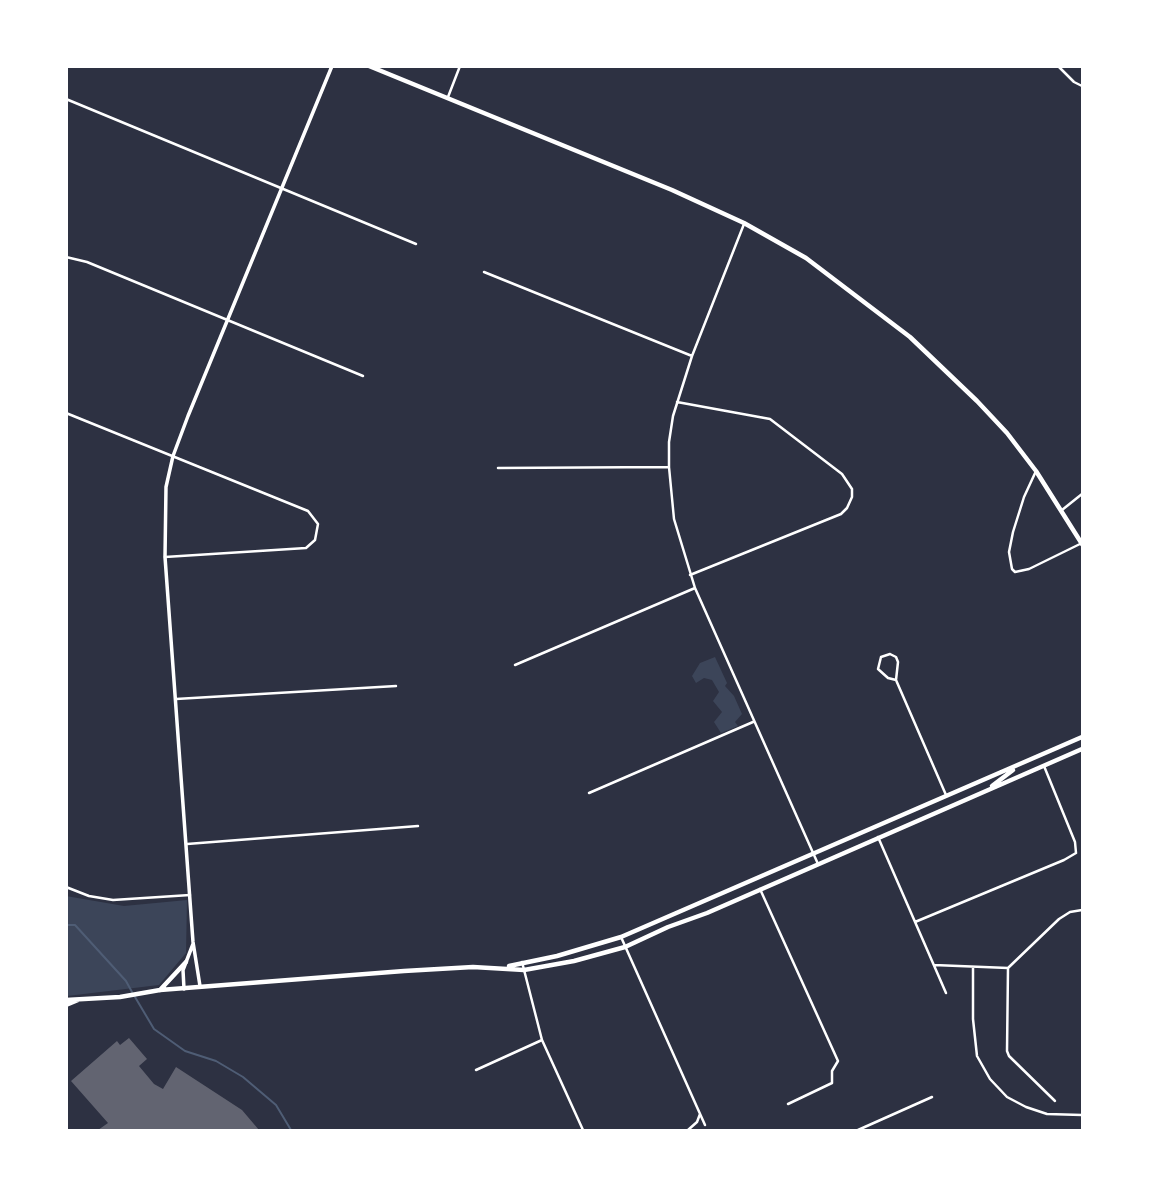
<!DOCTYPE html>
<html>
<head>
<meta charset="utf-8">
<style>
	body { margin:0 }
	#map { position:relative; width:1149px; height:1197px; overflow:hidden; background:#2d3142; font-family:Cabin,sans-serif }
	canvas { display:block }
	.frame { position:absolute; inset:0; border:68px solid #fff; pointer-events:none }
</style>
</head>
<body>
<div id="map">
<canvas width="1149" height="1197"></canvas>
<div class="frame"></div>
</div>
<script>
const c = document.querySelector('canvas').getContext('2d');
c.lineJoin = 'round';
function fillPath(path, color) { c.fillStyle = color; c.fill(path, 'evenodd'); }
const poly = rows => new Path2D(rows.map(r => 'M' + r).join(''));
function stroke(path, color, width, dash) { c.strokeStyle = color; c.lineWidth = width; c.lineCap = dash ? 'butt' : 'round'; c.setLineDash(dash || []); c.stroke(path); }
fillPath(poly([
	[715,657,727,683,725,686,734,696,742,714,735,722,738,726,721,733,714,722,722,712,713,701,719,692,712,680,704,678,696,683,692,676,700,663],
	[66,896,124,906,187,900,186,953,159,985,67,996]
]), '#3c4559');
stroke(poly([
	[66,925,75,925,126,981,132,992],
	[135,997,154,1029,185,1051,216,1061,243,1077,276,1105,291,1130]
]), '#4f5d75', 2);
fillPath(poly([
	[129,1038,147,1059,139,1066,154,1084,163,1089,176,1067,242,1110,259,1130,98,1130,108,1123,71,1081,117,1041,120,1045]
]), '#626471');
stroke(poly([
	[1058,66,1074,82,1082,86],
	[448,97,460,66],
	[66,99,416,244],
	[744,224,692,356,673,416,669,442,669,467,674,519,695,588,818,864],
	[66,257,87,262,363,376],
	[484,272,692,356],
	[677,402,770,419,842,474,852,489,852,497,847,508,841,514,690,575],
	[66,413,308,511,318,524,315,540,306,548,165,557],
	[498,468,669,467],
	[1036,471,1024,497,1013,532,1009,552,1012,569,1015,572,1029,569,1082,543],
	[1062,510,1082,494],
	[890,654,896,657,898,662,896,680,888,678,878,669,881,657,890,654],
	[515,665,695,588],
	[896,680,946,795],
	[176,699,396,686],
	[589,793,753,722],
	[878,837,946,993],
	[187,844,418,826],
	[66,887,89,896,113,900,190,895],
	[760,889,838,1061,832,1071,832,1083,788,1104],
	[915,922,1064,860,1076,853,1075,842,1044,766],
	[621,937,705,1125],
	[522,962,542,1040,583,1130],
	[934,965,1008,968],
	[973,968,973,1019,977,1056,990,1079,1007,1097,1026,1107,1047,1114,1082,1115],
	[476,1070,542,1040],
	[1055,1101,1009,1056,1007,1051,1008,968,1059,919,1070,912,1082,910],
	[688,1130,697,1122,700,1114],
	[858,1130,932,1097]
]), '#fff', 2.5);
stroke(poly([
	[200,986,193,942,165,557,166,487,173,456,188,416,332,66],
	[184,989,183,970,193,944]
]), '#fff', 3.5);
stroke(poly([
	[369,66,672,190,744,223,806,258,910,337,977,401,1007,433,1036,471,1082,544],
	[992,786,1013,770],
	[509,966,557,956,621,937,1082,737],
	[160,990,186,962],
	[66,1000,120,997,160,990,404,971,473,967,524,970,574,961,625,947,668,927,707,913,1082,749],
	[66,1005,78,1000]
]), '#fff', 4.5);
</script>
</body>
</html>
